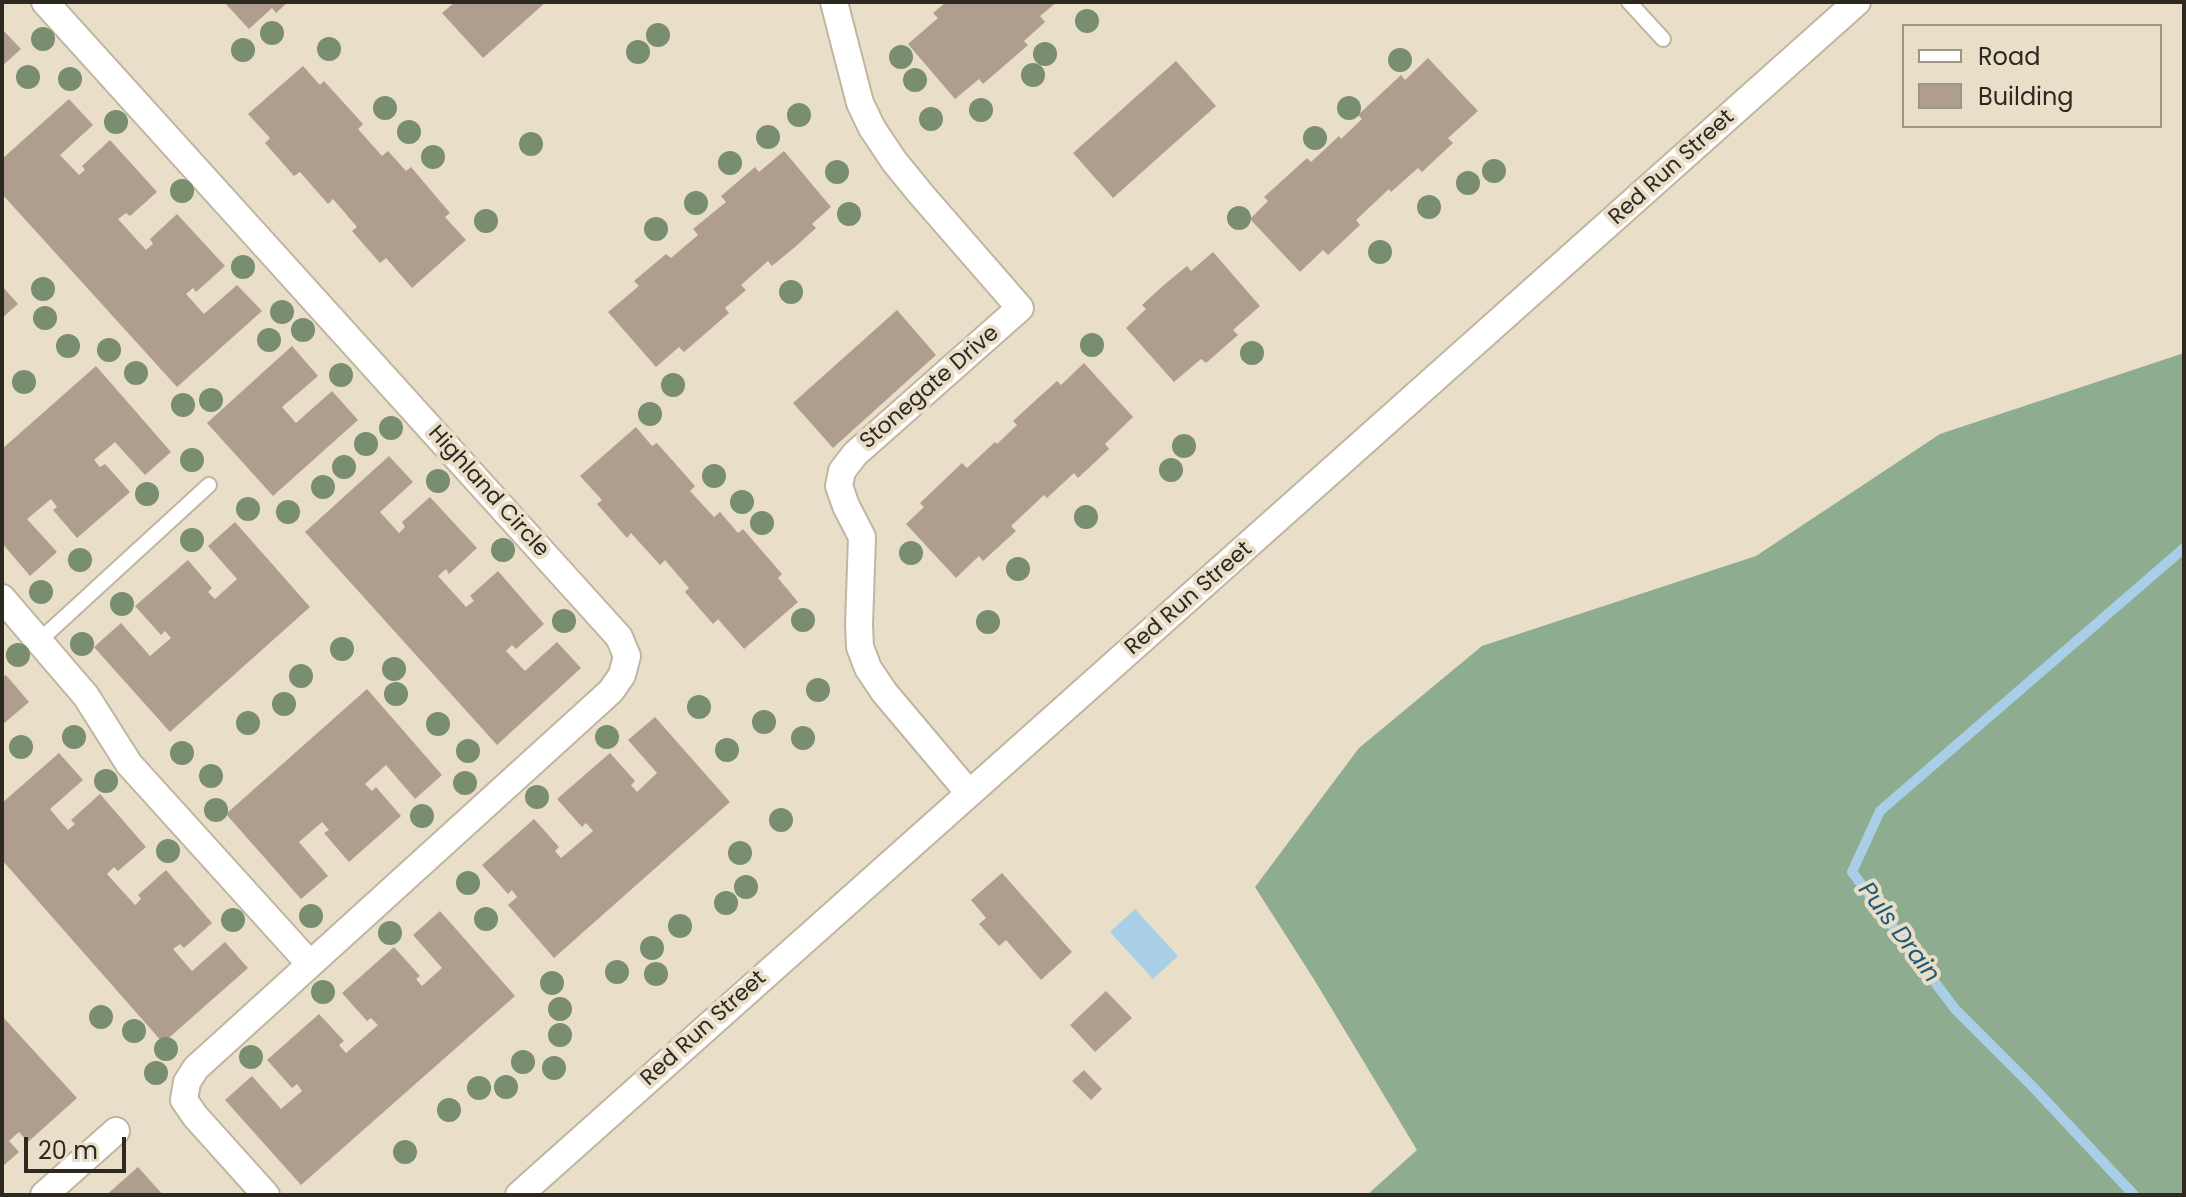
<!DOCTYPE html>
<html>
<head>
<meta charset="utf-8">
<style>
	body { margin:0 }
	#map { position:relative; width:2186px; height:1197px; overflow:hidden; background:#e9dec8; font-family:Poppins,sans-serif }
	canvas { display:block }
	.frame { position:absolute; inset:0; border:4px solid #2d2921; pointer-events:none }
	.legend { position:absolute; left:1902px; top:24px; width:260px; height:104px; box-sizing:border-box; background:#e9dec8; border:2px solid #9e9685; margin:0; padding:10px 14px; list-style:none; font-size:24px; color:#2d2921 }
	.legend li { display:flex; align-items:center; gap:16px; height:40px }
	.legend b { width:40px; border:2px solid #9e9685 }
	.scale { position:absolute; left:24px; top:1137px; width:102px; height:36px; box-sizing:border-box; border:4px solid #2d2921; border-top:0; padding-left:10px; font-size:24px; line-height:28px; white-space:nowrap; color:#2d2921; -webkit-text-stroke:6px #e9dec8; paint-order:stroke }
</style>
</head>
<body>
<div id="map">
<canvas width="2186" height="1197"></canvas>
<div class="frame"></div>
<ul class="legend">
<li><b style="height:10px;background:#fff"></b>Road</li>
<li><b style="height:22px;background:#af9e8d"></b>Building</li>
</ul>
<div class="scale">20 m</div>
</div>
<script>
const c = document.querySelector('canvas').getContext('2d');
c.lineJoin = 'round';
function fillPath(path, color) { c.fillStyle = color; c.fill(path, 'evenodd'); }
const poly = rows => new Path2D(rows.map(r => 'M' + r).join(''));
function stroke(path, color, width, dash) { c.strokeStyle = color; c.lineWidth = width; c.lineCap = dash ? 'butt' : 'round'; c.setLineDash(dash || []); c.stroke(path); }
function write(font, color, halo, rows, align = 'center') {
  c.font = font + ' Poppins,sans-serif'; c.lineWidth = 8; c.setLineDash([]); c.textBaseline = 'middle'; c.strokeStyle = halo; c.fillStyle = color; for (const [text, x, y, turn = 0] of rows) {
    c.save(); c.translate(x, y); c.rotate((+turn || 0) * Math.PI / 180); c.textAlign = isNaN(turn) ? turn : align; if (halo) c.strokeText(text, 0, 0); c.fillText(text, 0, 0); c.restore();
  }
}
fillPath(poly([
	[2184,353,2184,1195,1367,1195,1417,1150,1315,981,1255,887,1359,748,1482,646,1756,556,1940,434]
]), '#8dac90');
fillPath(poly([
	[1135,909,1178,956,1153,979,1110,932]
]), '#a9cee7');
stroke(poly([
	[2134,1195,2032,1086,1955,1009,1852,872,1880,811,2184,548]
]), '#a9cee7', 10);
fillPath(poly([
	[224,2,288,2,276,13,272,8,249,29],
	[455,2,546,2,483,58,442,13],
	[946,2,1057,2,1040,16,1045,22,1024,41,1028,45,983,84,979,79,955,99,908,44,938,18,933,13],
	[2,29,21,49,2,66],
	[1428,58,1478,111,1448,138,1453,143,1422,172,1418,168,1391,192,1389,189,1356,220,1360,225,1328,255,1323,250,1300,272,1250,219,1268,201,1264,197,1307,158,1311,162,1339,136,1341,139,1362,119,1358,115,1401,75,1405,80],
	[1176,61,1216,106,1113,198,1073,153],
	[303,66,320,85,324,81,363,124,358,129,382,156,388,151,406,171,411,167,450,213,445,217,466,240,412,288,386,258,380,263,352,231,357,227,333,199,328,204,300,172,294,176,265,143,270,138,248,114],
	[69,99,93,125,60,155,79,175,85,170,82,166,110,140,157,192,130,216,126,213,118,219,146,250,153,244,150,239,177,214,225,266,196,292,193,288,186,294,204,314,237,285,262,311,177,387,2,194,2,159],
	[784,151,831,207,812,224,816,228,795,247,772,266,768,261,741,285,746,290,725,308,729,313,684,352,679,347,656,367,608,312,639,286,634,281,666,254,671,258,698,235,693,229,726,202,721,196,755,167,759,172],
	[1213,252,1260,306,1233,330,1238,335,1206,363,1201,359,1174,382,1126,328,1146,309,1142,305,1165,284,1187,266,1191,271],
	[2,286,18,304,2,318],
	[897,310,936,355,833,448,793,403],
	[292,346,318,376,282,407,296,423,332,391,358,420,273,496,207,423],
	[1084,363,1133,417,1105,444,1109,449,1078,478,1074,473,1047,498,1044,495,1011,526,1016,531,983,561,979,556,956,578,906,524,924,507,920,503,962,463,967,468,995,442,997,444,1017,425,1013,421,1037,399,1057,381,1061,385],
	[96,366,171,452,145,475,115,442,94,460,100,467,105,464,130,492,77,538,53,510,57,507,51,499,27,519,57,552,30,576,2,543,2,449],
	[636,427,652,446,657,443,695,486,690,491,714,517,720,512,738,533,743,529,782,574,778,578,798,602,744,649,718,619,713,624,685,592,689,588,665,560,660,565,631,533,627,538,597,504,602,500,580,476],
	[389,456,413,482,380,512,399,533,405,527,402,522,430,497,477,548,449,574,446,569,438,576,466,607,474,601,470,596,498,571,544,624,516,649,512,645,506,651,525,671,557,642,581,668,497,745,305,532],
	[235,522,310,607,170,732,94,647,121,623,150,656,171,638,165,631,161,635,135,606,188,560,212,588,208,592,215,599,237,579,208,546],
	[6,675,29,702,2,725,2,678],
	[367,689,442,775,415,799,386,765,365,784,372,791,376,787,401,816,349,862,324,833,329,830,322,822,299,842,328,876,301,899,226,814],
	[655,717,730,802,554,958,508,905,517,897,512,890,508,894,482,865,534,819,559,847,555,851,561,858,593,831,586,823,582,827,557,799,610,753,635,781,631,785,637,792,657,773,628,740],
	[59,753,83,780,50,809,59,820,68,830,75,824,71,820,100,794,146,847,118,871,114,867,107,874,135,905,141,899,138,895,166,870,212,923,184,948,180,944,173,949,192,971,225,942,248,968,163,1043,2,860,2,803],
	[1002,873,1072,952,1041,980,1006,940,999,946,979,924,986,918,971,900],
	[440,911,515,996,301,1185,225,1100,252,1076,281,1109,302,1091,297,1084,292,1088,267,1060,319,1014,344,1041,339,1045,346,1053,378,1025,371,1018,367,1021,342,993,394,947,420,976,416,979,422,986,442,968,413,935],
	[1106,991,1132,1018,1095,1052,1070,1025],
	[2,1016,77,1098,28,1142,19,1132,9,1141,19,1152,2,1167],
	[1084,1070,1102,1089,1091,1100,1072,1081],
	[138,1167,163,1195,106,1195,112,1190]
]), '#af9e8d');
const lane = poly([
	[1629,2,1663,39],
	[40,640,209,485]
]);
const street = poly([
	[45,2,619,637,627,656,622,675,611,691,196,1068,187,1082,184,1100,195,1116,266,1195],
	[834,2,860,103,872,128,894,161,920,193,1020,308,855,454,842,471,839,486,846,506,862,537,859,624,860,647,868,668,884,692,969,793],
	[2,598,86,696,129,764,310,964],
	[44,1195,116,1131],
	[519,1195,1857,2]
]);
stroke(lane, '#c0b5a0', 18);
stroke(street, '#c0b5a0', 30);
stroke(lane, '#fff', 14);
stroke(street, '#fff', 26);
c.fillStyle = '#798e6f';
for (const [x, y] of [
	[1087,21],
	[272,33],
	[658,35],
	[43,39],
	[329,49],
	[243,50],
	[638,52],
	[1045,54],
	[901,57],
	[1400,60],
	[1033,75],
	[28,77],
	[70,79],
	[915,80],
	[385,108],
	[1349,108],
	[981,110],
	[799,115],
	[931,119],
	[116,122],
	[409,132],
	[768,137],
	[1315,138],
	[531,144],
	[433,157],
	[730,163],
	[1494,171],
	[837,172],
	[1468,183],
	[182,191],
	[696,203],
	[1429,207],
	[849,214],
	[1239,218],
	[486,221],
	[656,229],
	[1380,252],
	[243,267],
	[43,289],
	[791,292],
	[282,312],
	[45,318],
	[303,330],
	[269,340],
	[1092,345],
	[68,346],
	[109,350],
	[1252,353],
	[136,373],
	[341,375],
	[24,382],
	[673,385],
	[211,400],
	[183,405],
	[650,414],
	[391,428],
	[366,444],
	[1184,446],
	[192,460],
	[344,467],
	[1171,470],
	[714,476],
	[438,481],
	[323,487],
	[147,494],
	[742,502],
	[248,509],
	[288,512],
	[1086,517],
	[762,523],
	[192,540],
	[503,550],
	[911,553],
	[80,560],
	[1018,569],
	[41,592],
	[122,604],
	[803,620],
	[564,621],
	[988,622],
	[82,644],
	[342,649],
	[18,655],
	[394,669],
	[301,676],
	[818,690],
	[396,694],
	[284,704],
	[699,707],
	[764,722],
	[248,723],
	[438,724],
	[74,737],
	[607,737],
	[803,738],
	[21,747],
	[727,750],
	[468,751],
	[182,753],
	[211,776],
	[106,781],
	[465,783],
	[537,797],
	[216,810],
	[422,816],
	[781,820],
	[168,851],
	[740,853],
	[468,883],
	[746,887],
	[726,903],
	[311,916],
	[486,919],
	[233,920],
	[680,926],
	[390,933],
	[652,948],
	[617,972],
	[656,974],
	[552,983],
	[323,992],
	[560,1009],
	[101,1017],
	[134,1031],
	[560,1035],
	[166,1049],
	[251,1057],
	[523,1062],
	[554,1068],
	[156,1073],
	[506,1087],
	[479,1088],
	[449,1110],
	[405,1152]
]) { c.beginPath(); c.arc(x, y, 12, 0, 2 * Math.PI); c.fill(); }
write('22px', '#2d2921', '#e9dec8', [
	["Red Run Street",1672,168,-42],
	["Stonegate Drive",930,388,-41],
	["Highland Circle",488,492,48],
	["Red Run Street",1189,599,-41],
	["Red Run Street",704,1029,-42]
]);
write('italic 24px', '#1e597c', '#e9dec8', [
	["Puls Drain",1898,933,53]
]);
</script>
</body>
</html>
